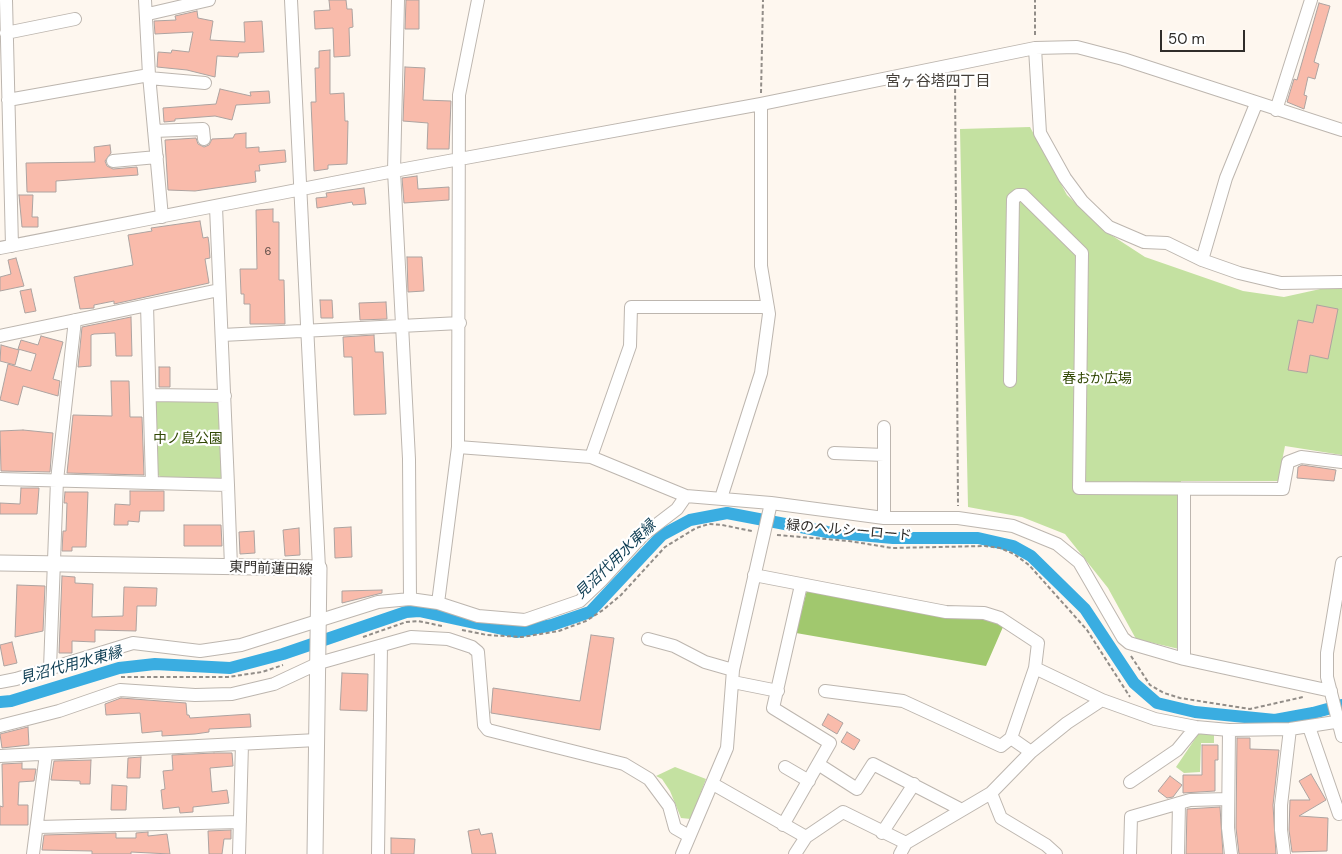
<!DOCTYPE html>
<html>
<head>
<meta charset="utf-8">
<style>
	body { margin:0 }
	#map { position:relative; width:1342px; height:854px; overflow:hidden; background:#fef7ef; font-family:"DM Sans",sans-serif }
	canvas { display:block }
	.scale { position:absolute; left:1160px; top:30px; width:85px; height:22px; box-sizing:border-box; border:2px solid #302d2a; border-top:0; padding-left:6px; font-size:15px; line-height:18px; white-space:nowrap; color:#302d2a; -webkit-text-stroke:4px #fff; paint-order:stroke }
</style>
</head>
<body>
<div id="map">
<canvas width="1342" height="854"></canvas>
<div class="scale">50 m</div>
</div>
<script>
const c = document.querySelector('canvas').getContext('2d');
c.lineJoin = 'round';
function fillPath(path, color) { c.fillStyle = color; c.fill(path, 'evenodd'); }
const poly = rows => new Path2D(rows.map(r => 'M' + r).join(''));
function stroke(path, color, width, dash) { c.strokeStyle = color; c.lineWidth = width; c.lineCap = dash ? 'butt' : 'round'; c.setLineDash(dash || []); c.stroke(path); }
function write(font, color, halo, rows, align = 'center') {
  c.font = font + ' "DM Sans","Noto Sans JP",sans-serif'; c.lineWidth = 4.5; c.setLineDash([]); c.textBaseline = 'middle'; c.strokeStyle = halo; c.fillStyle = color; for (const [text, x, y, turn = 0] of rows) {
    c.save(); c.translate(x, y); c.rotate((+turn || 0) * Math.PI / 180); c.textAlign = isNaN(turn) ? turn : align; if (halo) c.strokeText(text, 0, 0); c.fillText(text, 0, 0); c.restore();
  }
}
fillPath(poly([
	[1030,127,1067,195,1105,231,1145,257,1243,291,1284,297,1334,286,1342,286,1342,455,1285,446,1278,481,1181,481,1179,649,1136,639,1108,588,1065,534,1022,517,968,507,960,129],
	[214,399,219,404,222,476,219,480,162,478,157,474,155,401],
	[1199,733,1214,734,1214,743,1201,743,1200,772,1184,773,1176,767],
	[675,767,706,779,691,819,681,818,670,791,662,779,656,776]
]), '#c4e1a1');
fillPath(poly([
	[807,590,952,619,956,613,1006,620,986,666,796,633]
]), '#a1c86e');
stroke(poly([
	[0,702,11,701,119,668,155,664,230,668,283,654,406,612,419,611,516,632,552,625,590,612,662,535,690,520,727,513,827,532,893,538,978,538,1013,546,1031,556,1085,609,1134,683,1157,703,1195,712,1275,720,1313,713,1342,705]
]), '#3aade1', 12);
const building = poly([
	[329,0,346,0,347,9,352,9,353,27,349,28,350,56,334,57,333,28,315,29,314,11,330,10,329,0],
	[406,0,419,0,419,29,405,29,406,0],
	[1319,3,1330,6,1314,62,1319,64,1315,79,1308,77,1304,95,1307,96,1304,109,1287,102,1294,79,1297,80,1319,3],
	[197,11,198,18,213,21,210,40,245,42,244,22,262,21,264,52,239,53,238,57,217,56,215,77,187,70,157,67,158,52,171,53,172,50,189,52,193,32,155,34,154,21,176,20,175,16,197,11],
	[330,50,330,94,344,93,345,121,348,121,347,164,328,165,328,169,314,171,311,102,316,102,315,68,319,68,319,51,330,50],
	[405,67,425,68,423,100,451,101,449,149,427,149,428,123,403,121,405,67],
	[220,89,251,96,250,92,269,91,270,103,236,105,232,120,215,116,175,119,175,121,164,122,163,108,216,104,220,89],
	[246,133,246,148,259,147,259,152,285,150,286,162,259,165,260,171,255,171,256,182,195,191,168,190,165,140,196,138,198,144,204,147,209,145,212,139,233,138,235,134,246,133],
	[110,145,111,153,105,161,107,166,113,169,137,167,138,175,56,181,56,192,27,192,26,163,95,162,94,147,110,145],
	[417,176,418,189,449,187,449,200,404,203,402,178,417,176],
	[364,188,366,204,353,205,352,202,317,208,316,198,327,197,326,193,364,188],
	[19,195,33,195,32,217,38,217,38,227,22,227,19,195],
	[273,209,273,222,279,222,279,280,284,280,285,324,250,324,250,304,244,304,244,294,241,294,240,269,257,269,256,210,273,209],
	[200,221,203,238,208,237,209,244,210,258,205,259,209,283,114,304,114,301,94,305,94,308,80,309,74,277,133,265,128,235,152,231,151,228,200,221],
	[407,257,422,257,424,291,408,292,407,257],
	[16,258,24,286,0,291,0,277,11,274,8,260,16,258],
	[31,289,36,311,25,313,20,291,31,289],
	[320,300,332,300,333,318,321,318,320,300],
	[386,302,387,319,360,320,359,303,386,302],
	[1317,305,1338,309,1328,359,1310,355,1307,373,1288,370,1298,320,1313,323,1317,305],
	[131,317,132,356,116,356,115,333,94,334,91,335,91,366,78,367,82,327,131,317],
	[374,335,375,352,383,352,386,414,354,415,352,357,344,357,343,337,374,335],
	[41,336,63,342,53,379,60,381,58,396,23,386,18,405,0,400,8,364,31,371,36,354,18,349,21,340,38,345,41,336],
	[1,345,19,350,15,365,0,361,1,345],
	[159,367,170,367,170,387,159,387,159,367],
	[111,381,129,381,130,417,142,417,144,475,67,473,73,415,112,416,111,381],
	[23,430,53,433,50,472,1,471,0,431,23,430],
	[1302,465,1336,470,1334,481,1297,478,1298,467,1302,465],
	[21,488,39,488,37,514,0,514,0,503,20,504,21,488],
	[130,491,164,491,164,511,140,511,139,522,128,521,128,525,114,525,115,504,130,505,130,491],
	[65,492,88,492,86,547,72,547,72,551,62,551,63,531,66,531,67,503,64,503,65,492],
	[184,525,221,525,222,546,184,546,184,525],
	[351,527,352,557,335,558,334,528,351,527],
	[299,528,300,555,285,556,283,530,299,528],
	[254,531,255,553,240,554,239,532,254,531],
	[62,576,75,577,75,583,93,584,92,617,123,616,124,587,157,588,156,606,137,606,136,631,95,630,95,642,72,641,72,653,59,653,62,576],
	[17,585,45,586,43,631,15,637,17,585],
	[382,590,382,593,342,603,342,591,382,590],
	[591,635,614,638,600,730,491,713,493,688,580,701,591,635],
	[12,642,17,663,4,666,0,645,12,642],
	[342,673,368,674,367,711,340,710,342,673],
	[121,698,186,703,187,715,189,715,190,718,250,714,251,727,209,729,209,732,195,734,162,736,162,731,142,733,140,713,106,715,105,704,121,698],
	[828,714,843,723,837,734,822,725,828,714],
	[28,727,29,745,2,748,0,734,28,727],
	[847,732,860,740,854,750,841,742,847,732],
	[1237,738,1250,738,1250,749,1279,750,1273,805,1276,854,1239,854,1236,828,1237,738],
	[1202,745,1218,745,1218,760,1215,760,1215,791,1183,793,1183,775,1202,775,1202,745],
	[214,753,232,753,233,766,210,768,212,792,227,790,229,803,193,807,193,812,180,813,179,807,163,809,161,790,165,789,163,771,173,770,172,755,214,753],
	[141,757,140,778,127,778,128,758,141,757],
	[91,760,90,784,80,784,80,781,51,780,54,761,91,760],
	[22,763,22,769,36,769,34,781,19,782,18,805,28,805,28,825,0,825,0,806,3,807,2,764,22,763],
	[1311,774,1326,800,1299,816,1328,818,1327,851,1292,852,1289,830,1290,800,1310,800,1299,781,1311,774],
	[1170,776,1182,785,1173,797,1167,798,1158,791,1170,776],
	[112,785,127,786,126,810,111,810,112,785],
	[1220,807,1223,854,1186,854,1187,809,1220,807],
	[479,829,481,835,492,833,496,854,472,854,468,831,479,829],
	[231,830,231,839,224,839,222,854,209,854,208,831,231,830],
	[148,832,148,836,167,834,170,854,131,852,131,854,92,854,92,851,42,850,44,835,116,833,116,838,136,838,136,833,148,832],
	[391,838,415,839,414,854,391,854,391,838]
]);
fillPath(building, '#f9bbab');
stroke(building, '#ada3a0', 1);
const minor = poly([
	[6,0,12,246],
	[145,0,149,75,162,217],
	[291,0,319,568],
	[398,0,394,171,409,459,410,599],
	[148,14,209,0],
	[6,33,75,19],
	[1035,48,1040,133,1065,178,1082,201,1109,227,1144,242,1167,243,1202,260,1239,273,1281,283,1342,282],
	[149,78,205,83],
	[8,100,149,75],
	[1276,110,1311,0],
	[154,131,203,129,204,139],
	[113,161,157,157],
	[0,248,394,171,761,104,1035,48,1077,47,1123,59,1342,130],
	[1202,260,1226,178,1256,104],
	[147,305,152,483],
	[222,335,460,323],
	[0,336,219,290],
	[1010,381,1013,199,1018,195,1023,195,1082,253,1079,488,1283,489,1288,462,1301,457,1342,462],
	[150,395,225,396],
	[458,447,591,457,686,496,771,503,884,518,958,518,1013,526,1057,544,1079,562,1123,638,1129,643,1184,659,1331,691],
	[834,453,884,455],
	[591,457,630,346,631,307,768,307],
	[0,479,228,485,216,207],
	[228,485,231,567],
	[721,498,761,373,769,314,761,266,761,104],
	[884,518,884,427],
	[1342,563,1327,653,1327,677,1342,736],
	[754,575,946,612,984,613,1000,618,1038,643,1035,668,1011,738,1001,746,903,701,825,691],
	[438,603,458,447,459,95,478,0],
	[648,639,674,646,705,662,733,670],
	[1184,659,1184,489],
	[50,668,57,480,75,320],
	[1035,668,1102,700,1155,719,1196,727,1229,730,1290,729,1342,721],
	[0,682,16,679,133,643,200,651,241,645,378,602,410,599,438,603,478,616,525,620,580,601,601,581,643,535,677,509,686,496],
	[733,682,778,691],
	[0,726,59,711,120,690,195,695,232,694,274,684,319,663,411,637,448,639,472,647,478,652,484,725,488,730,624,764,649,779,669,806,675,828,689,836],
	[1309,727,1339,814],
	[1229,730,1228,828,1231,854],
	[1011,738,1031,752],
	[0,756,317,740],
	[818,764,857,789,873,764,962,810],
	[785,767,809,781],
	[1130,782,1177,750,1196,727],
	[713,784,806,837,843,812,906,843],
	[991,793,1001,818,1046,845,1056,854],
	[783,825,830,743,773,708,801,585],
	[38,827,240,822],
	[882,833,914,784],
	[33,854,46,754],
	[239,854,242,744],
	[378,854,381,646],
	[682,854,727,748,733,670,771,503],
	[795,854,806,837],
	[900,854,906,843,991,793,1031,752,1067,723,1102,700],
	[1130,854,1131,817,1190,800,1228,799],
	[1178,854,1179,803],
	[1284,854,1281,830,1281,805,1290,729]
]);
const major = poly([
	[0,563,319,568,315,854]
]);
stroke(minor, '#bdb6af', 14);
stroke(major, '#bdb6af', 17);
stroke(poly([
	[1035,35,1035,0],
	[955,76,958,506],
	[761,93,763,0],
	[777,535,849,541,892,548,985,546,1000,548,1014,554,1029,565,1087,630,1130,697],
	[462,630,487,635,522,637,559,631,586,621,603,610,621,595,665,547,696,528,709,524,722,525,752,531],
	[363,637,406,622,418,621,442,626],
	[1131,656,1150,685,1164,693,1180,698,1250,709,1303,697],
	[121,677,228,677,262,672,283,665]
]), '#928d88', 2, [4, 2.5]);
stroke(minor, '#fff', 12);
stroke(major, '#fff', 15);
write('11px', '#62504a', null, [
	["6",268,252]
]);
write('14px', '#314804', '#fff', [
	["春おか広場",1097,379],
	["中ノ島公園",188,439]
]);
write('14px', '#302d2a', '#fff', [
	["緑のヘルシーロード",849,531,5],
	["東門前蓮田線",271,569,2]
]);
write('15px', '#443f39', '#fff', [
	["宮ヶ谷塔四丁目",938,82]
]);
write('italic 15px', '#0d3d53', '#fff', [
	["見沼代用水東縁",616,560,-44],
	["見沼代用水東縁",71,666,-15]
]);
</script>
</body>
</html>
